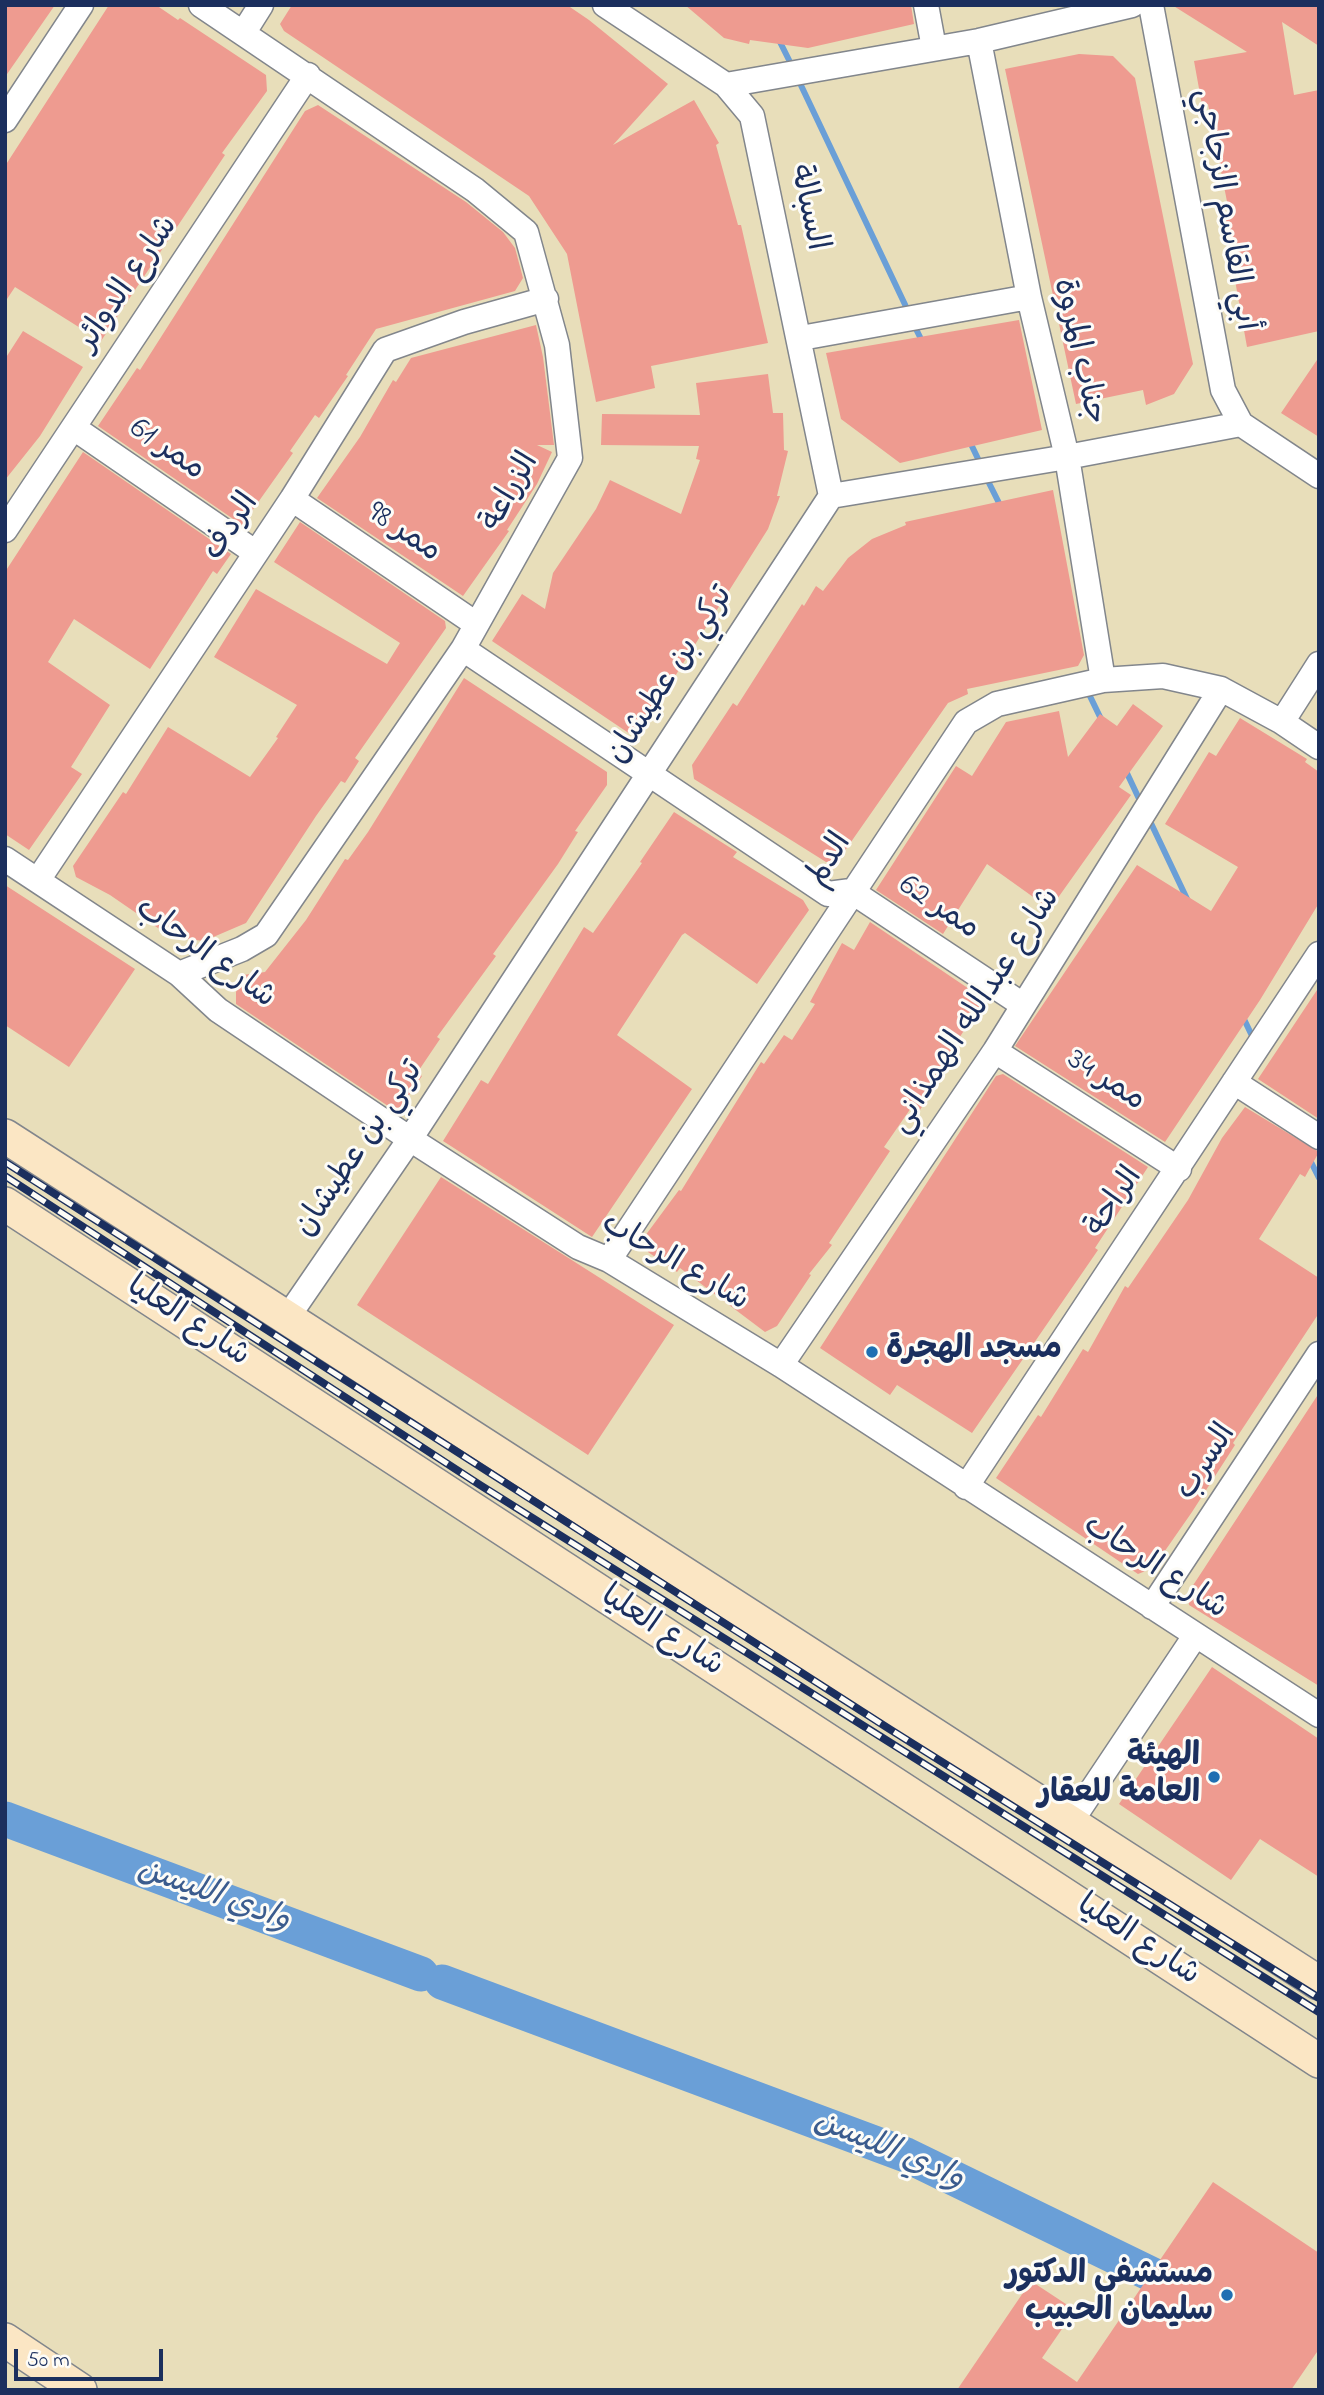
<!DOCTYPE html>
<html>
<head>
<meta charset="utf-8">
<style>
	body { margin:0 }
	#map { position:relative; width:1324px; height:2395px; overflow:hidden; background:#e8deba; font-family:"Indie Flower",sans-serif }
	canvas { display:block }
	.frame { position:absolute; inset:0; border:7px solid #1b2f5e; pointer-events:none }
	.scale { position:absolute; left:14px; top:2349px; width:149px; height:32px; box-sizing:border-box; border:4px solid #1b2f5e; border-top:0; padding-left:9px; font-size:21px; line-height:24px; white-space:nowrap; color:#1b2f5e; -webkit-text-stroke:5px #fdfcf7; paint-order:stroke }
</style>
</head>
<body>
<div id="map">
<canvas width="1324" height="2395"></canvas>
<div class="frame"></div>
<div class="scale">50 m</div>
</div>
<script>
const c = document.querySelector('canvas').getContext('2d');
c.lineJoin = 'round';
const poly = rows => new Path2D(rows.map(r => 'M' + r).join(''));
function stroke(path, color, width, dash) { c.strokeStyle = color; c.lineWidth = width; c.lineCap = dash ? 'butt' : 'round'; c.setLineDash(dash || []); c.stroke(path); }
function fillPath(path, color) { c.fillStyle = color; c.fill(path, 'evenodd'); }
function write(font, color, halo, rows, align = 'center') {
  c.font = font + ' "Indie Flower","Playpen Sans Arabic",sans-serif'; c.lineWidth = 6; c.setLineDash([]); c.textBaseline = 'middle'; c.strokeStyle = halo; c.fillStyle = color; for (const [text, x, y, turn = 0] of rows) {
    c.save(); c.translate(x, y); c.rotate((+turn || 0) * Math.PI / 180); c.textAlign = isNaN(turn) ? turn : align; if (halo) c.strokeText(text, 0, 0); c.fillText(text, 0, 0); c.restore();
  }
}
stroke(poly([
	[778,38,792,66],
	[798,79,909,313],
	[913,323,924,345],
	[969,440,981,465],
	[985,475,1002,509],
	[1087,690,1102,721],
	[1125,769,1141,803],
	[1149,819,1188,901],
	[1242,1015,1254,1040],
	[1309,1158,1319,1178]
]), '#6a9fd7', 6);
stroke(poly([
	[5,1819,421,1974],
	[442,1982,906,2155,1194,2295]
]), '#6a9fd7', 35);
fillPath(poly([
	[5,5,55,5,5,77],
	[109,5,156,5,178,20,180,18,266,75,267,91,222,153,225,155,101,341,15,287,5,302,5,166],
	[292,5,567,5,589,20,668,84,613,145,694,100,719,143,716,145,738,225,741,225,768,343,651,366,655,388,596,402,567,254,529,196,284,31,280,24],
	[685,5,911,5,914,24,808,48,750,40,749,44,724,38],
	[1172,5,1319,5,1319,46,1282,22,1294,95,1319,90,1319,331,1247,347,1224,219,1230,217,1208,104,1202,105,1194,61,1247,52],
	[1079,54,1113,56,1135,78,1193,364,1174,394,1146,405,1143,390,1076,404,1005,69],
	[318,105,466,202,503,232,515,248,523,278,515,291,376,329,346,375,348,376,319,418,315,415,290,451,293,453,242,525,98,426,137,368,140,370,305,111],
	[1019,320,1042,430,900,463,841,419,826,353],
	[536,325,543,357,554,445,537,445,552,452,537,484,507,530,509,531,463,596,317,498,360,437,393,380,396,382,411,358],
	[23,331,83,367,40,436,5,480,5,359],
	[1319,357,1319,437,1281,413],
	[768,374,773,413,783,413,784,450,788,451,777,496,780,496,768,529,636,738,492,641,522,594,545,609,553,573,596,509,610,480,681,514,700,460,696,459,699,446,601,445,602,414,700,415,696,383],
	[83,452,231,554,217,574,213,571,150,669,74,619,48,662,110,705,71,767,82,774,29,850,5,834,5,572],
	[1053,490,1084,655,1078,666,967,689,968,694,948,703,837,862,826,862,694,779,692,765,733,703,737,706,802,604,804,606,816,586,823,591,848,558,872,539,906,525,905,522],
	[300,522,445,621,446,628,355,758,359,761,345,783,341,781,316,816,246,923,204,941,171,937,110,895,76,877,73,866,123,792,126,794,168,727,250,777,278,738,276,737,297,705,214,657,256,589,387,664,400,643,274,562],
	[464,678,607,772,607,785,575,831,578,832,558,864,493,954,496,956,437,1037,440,1039,417,1073,422,1076,399,1110,388,1106,236,1004,236,992,243,975,265,972,306,920,345,859,348,860,368,832],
	[1133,704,1163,726,1119,787,1131,795,1050,909,987,864,943,934,876,890,956,766,972,776,1006,722,1059,711,1068,757,1100,714,1117,726],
	[1240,718,1307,759,1305,762,1319,772,1319,903,1260,1000,1165,1142,1015,1046,1137,865,1211,911,1238,867,1165,824,1209,752,1216,756],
	[674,812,737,852,733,857,803,900,809,910,757,984,685,933,682,935,617,1035,692,1089,592,1237,443,1141,481,1080,488,1084,584,927,593,933,642,863,640,862],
	[5,885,135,969,69,1067,5,1025],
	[870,922,984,999,928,1087,933,1090,918,1113,911,1108,884,1147,890,1151,829,1243,832,1245,809,1274,811,1275,777,1326,765,1332,680,1268,677,1272,648,1252,645,1236,679,1190,681,1191,761,1062,764,1064,784,1035,792,1040,815,1004,810,1002,842,943,854,950],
	[1319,987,1319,1119,1258,1079],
	[1003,1074,1148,1167,1095,1248,1098,1250,972,1433,897,1385,890,1395,820,1348,996,1076],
	[1245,1107,1319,1152,1305,1177,1300,1174,1259,1239,1319,1278,1319,1313,1233,1443,1235,1445,1192,1512,1153,1568,1138,1574,996,1478,1038,1415,1041,1417,1083,1349,1088,1352,1125,1286,1128,1288,1188,1200,1222,1138],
	[441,1177,674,1325,588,1455,357,1305],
	[1319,1393,1319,1686,1189,1605,1188,1593],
	[1212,1667,1319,1739,1319,1877,1260,1839,1231,1880,1119,1804],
	[1213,2182,1319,2253,1319,2349,1291,2390,957,2390,1031,2281,1075,2310,1042,2358,1077,2382]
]), '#ee9b90');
const street = poly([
	[605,5,726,85,752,116,831,496],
	[926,5,934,48],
	[1151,5,1223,390,1241,424],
	[244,32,261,5],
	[979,41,1029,297,1067,457,1103,680],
	[726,85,979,41,1132,5],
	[5,120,81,5],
	[801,338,1029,297],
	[74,428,256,553],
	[292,499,476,624],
	[5,530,308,75],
	[463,649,828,894,851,891,1023,1005],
	[1282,722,1319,664],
	[5,859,179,974,218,1010,410,1139,578,1247,609,1260,781,1365,1319,1715],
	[38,880,292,499,385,350,464,322,546,299],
	[179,974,242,949,266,935,463,649,570,458,557,345,526,232,475,190,201,5],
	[995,1051,1179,1169],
	[1234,1082,1319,1137],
	[609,1260,966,722,997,704,1103,680,1163,676,1221,689,1282,722,1319,747],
	[287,1318,410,1139,831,496,1067,457,1241,424,1319,476],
	[781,1365,995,1051,1221,689],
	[966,1487,1319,954],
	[1152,1607,1319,1354],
	[1070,1823,1195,1636]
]);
const secondary = poly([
	[5,1136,1319,1983],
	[5,1204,1319,2061],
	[5,2340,80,2390]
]);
stroke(street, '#82868c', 27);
stroke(secondary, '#82868c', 36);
stroke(street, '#fff', 24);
stroke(secondary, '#fbe6c4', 33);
const rail = poly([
	[5,1162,891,1730,1319,1998],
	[5,1176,480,1485,1319,2012]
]);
stroke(rail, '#1b2f5e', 8);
stroke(rail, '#fdfcf7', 5, [16]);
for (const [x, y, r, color] of [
	[872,1352,7,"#1f6fb2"],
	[1214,1777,7,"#1f6fb2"],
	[1227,2295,7,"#1f6fb2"]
]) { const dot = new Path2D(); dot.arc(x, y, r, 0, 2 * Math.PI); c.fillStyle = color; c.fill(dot); stroke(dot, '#fdfcf7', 2.5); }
write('32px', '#1b2f5e', '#fdfcf7', [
	["السبالة",806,208,78],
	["أبي القاسم الزجاجي",1223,210,80],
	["شارع الدوائر",129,285,-56],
	["جناب المروة",1077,352,77],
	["ممر 61",166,451,35],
	["الزراعة",512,493,-60],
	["الردف",233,528,-56],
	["ممر 98",403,534,34],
	["تركي بن عطيشان",672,676,-57],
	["الدلم",831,861,-57],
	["ممر 62",938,909,34],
	["شارع الرحاب",204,955,36],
	["شارع عبدالله الهمذاني",977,1012,-57],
	["ممر 34",1105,1082,33],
	["تركي بن عطيشان",361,1150,-56],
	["الراحة",1116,1203,-56],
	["شارع الرحاب",674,1264,30],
	["شارع العليا",187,1323,33],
	["السرب",1208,1463,-57],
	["شارع الرحاب",1154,1569,33],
	["شارع العليا",661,1633,33],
	["شارع العليا",1137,1942,33]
]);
write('bold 32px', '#1b2f5e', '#fdfcf7', [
	["مسجد الهجرة",886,1352,"left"],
	["الهيئة",1200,1759],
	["العامة للعقار",1200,1796],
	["مستشفى الدكتور",1213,2277],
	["سليمان الحبيب",1213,2314]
], 'right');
write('italic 33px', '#3b5c8e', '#fdfcf7', [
	["وادي الليسن",213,1897,20],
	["وادي الليسن",888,2152,23]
]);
</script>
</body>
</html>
